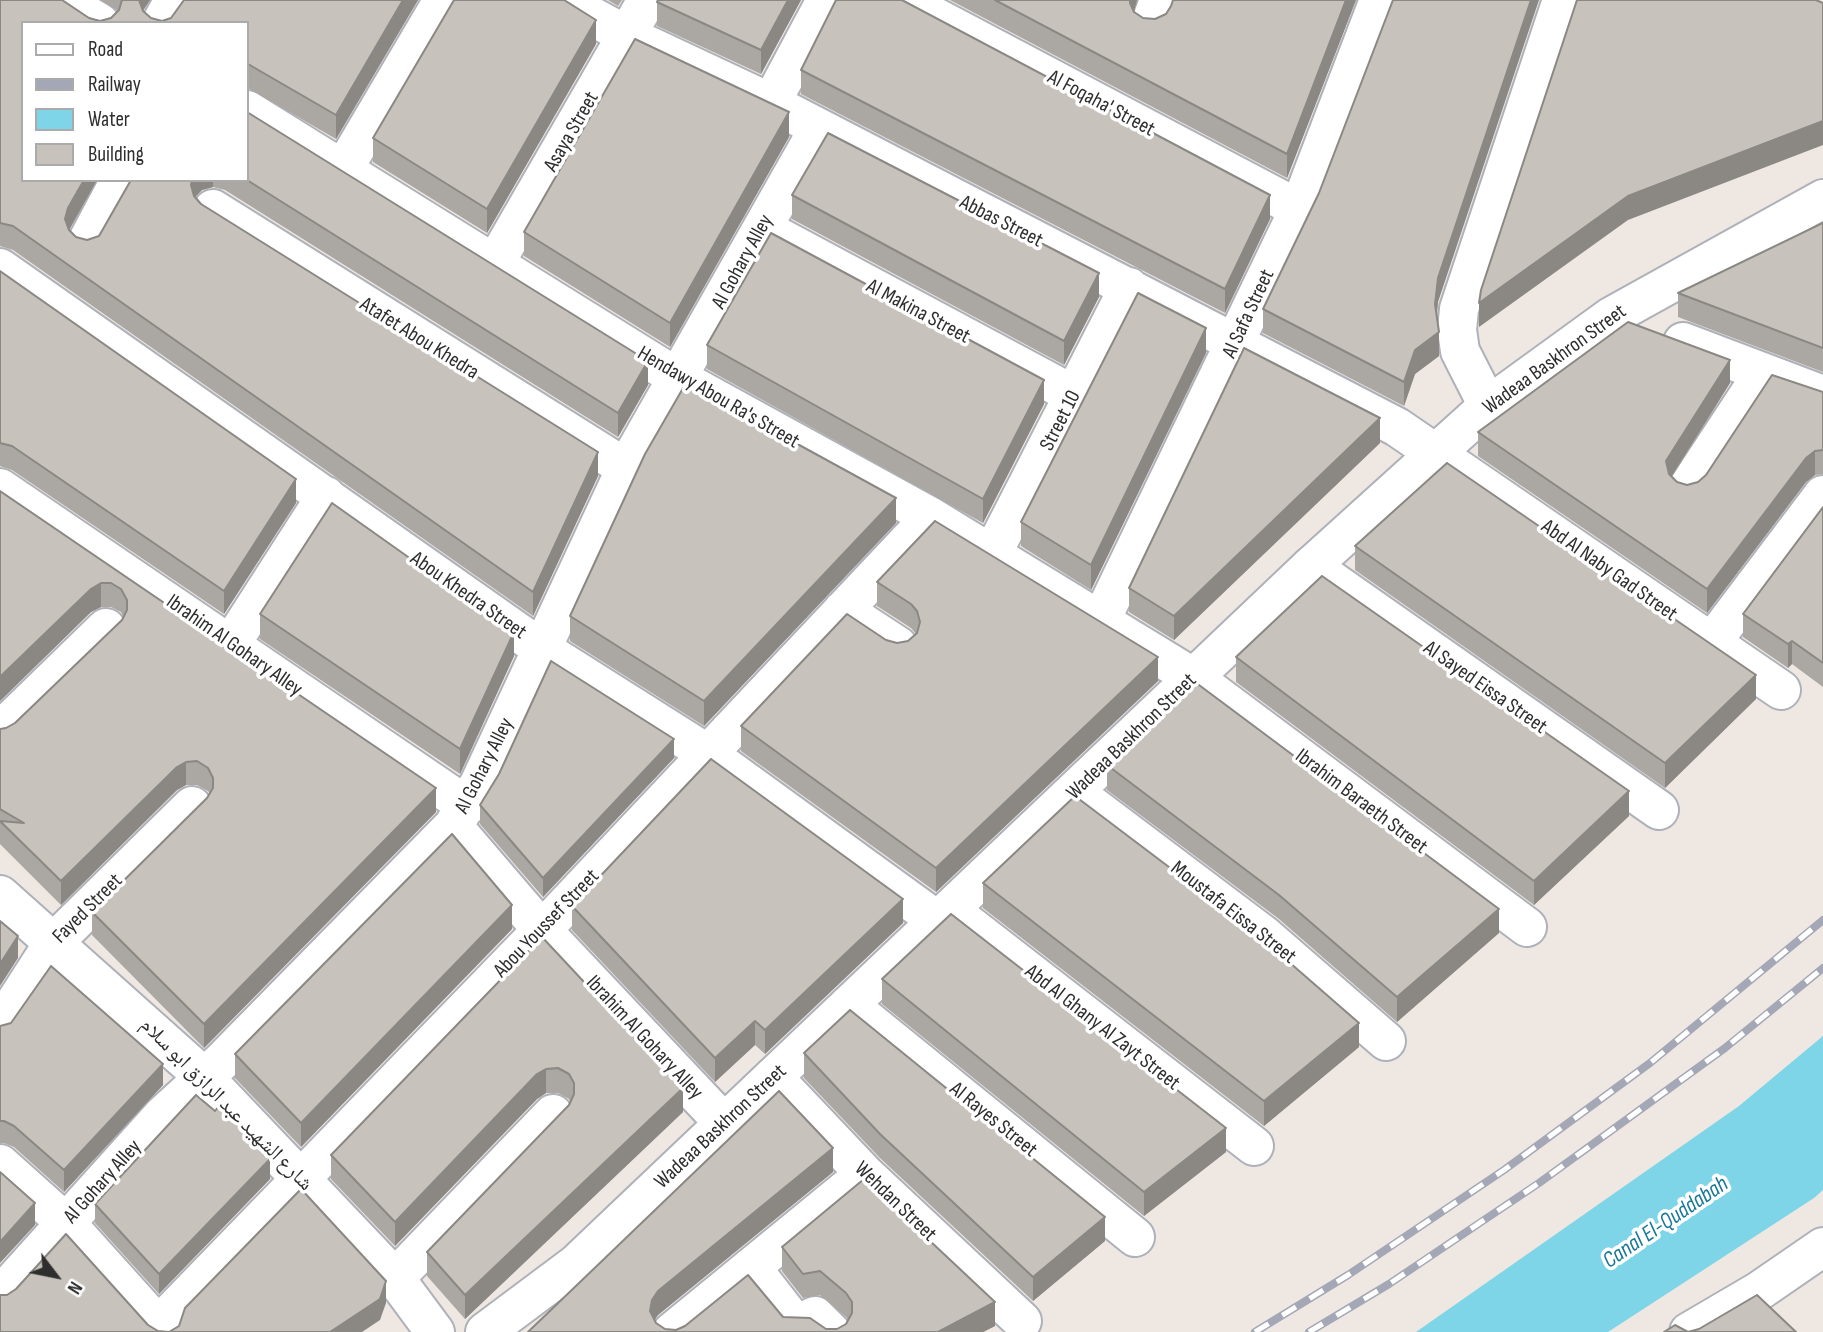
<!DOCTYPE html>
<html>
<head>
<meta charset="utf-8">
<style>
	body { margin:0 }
	#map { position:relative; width:1823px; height:1332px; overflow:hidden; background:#eee7e2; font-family:"Sofia Sans Condensed",sans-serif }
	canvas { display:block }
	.legend { position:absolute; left:21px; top:21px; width:228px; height:161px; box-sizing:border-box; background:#fff; border:2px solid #ababab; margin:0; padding:9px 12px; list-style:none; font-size:21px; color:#2e2e2e }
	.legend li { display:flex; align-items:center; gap:14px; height:35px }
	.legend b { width:35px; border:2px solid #ababab }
	.north { position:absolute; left:21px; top:1241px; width:70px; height:70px; -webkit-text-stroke:5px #fff; paint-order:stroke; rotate:122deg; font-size:19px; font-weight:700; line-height:28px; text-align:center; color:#2e2e2e }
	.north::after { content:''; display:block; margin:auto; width:24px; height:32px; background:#2e2e2e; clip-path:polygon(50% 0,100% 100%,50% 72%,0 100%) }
</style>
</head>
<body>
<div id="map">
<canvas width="1823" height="1332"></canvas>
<ul class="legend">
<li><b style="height:9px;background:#fff"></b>Road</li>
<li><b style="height:9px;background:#a4a8b6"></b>Railway</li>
<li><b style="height:19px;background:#7dd5e7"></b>Water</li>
<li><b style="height:19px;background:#c7c2bc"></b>Building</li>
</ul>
<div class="north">N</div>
</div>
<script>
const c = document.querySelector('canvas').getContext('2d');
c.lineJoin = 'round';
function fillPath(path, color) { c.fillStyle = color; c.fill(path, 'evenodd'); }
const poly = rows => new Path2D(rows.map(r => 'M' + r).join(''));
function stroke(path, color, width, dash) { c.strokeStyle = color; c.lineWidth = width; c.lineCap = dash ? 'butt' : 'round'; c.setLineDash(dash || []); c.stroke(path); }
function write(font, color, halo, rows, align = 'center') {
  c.font = font + ' "Sofia Sans Condensed","Noto Naskh Arabic",sans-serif'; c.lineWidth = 7; c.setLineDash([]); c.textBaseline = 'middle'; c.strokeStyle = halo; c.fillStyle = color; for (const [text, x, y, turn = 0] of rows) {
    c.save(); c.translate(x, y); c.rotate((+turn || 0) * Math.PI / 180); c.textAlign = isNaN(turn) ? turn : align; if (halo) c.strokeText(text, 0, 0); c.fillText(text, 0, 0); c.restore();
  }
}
fillPath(poly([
	[1823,1036,1823,1190,1814,1198,1608,1332,1416,1332,1739,1106]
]), '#7dd5e7');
const minor = poly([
	[62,0,100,23],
	[562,0,628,36,771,103,1397,427,1781,690],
	[903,0,1299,209],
	[1151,22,1159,0],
	[161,23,174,0],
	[771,103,826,0],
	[247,110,678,378,931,517,1194,678,1527,927],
	[344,168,443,0],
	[213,209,626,468],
	[762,228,1074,395],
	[87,242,120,180],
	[495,263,647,0],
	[0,268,542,649,708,754,938,921],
	[1683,342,1823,395],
	[1488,406,1460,351,1457,330,1459,309,1562,0],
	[1688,487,1763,373],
	[0,488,467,806],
	[992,554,1129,287],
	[1311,566,1659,810],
	[843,610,898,646],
	[1101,620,1299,209,1379,0],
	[1712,642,1823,495],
	[231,644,326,496],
	[0,731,106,628],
	[1074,792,1265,936,1386,1041],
	[453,826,542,930,724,1123],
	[0,895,204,1077,395,1278,435,1332],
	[950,910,1254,1146],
	[849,1005,1135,1237],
	[0,1026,54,942,192,806],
	[773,1077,865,1174,1022,1321],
	[0,1164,66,1223,164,1332],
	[751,1267,793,1321,802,1322,815,1316,831,1332],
	[395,1278,553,1114],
	[0,1296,163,1115,221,1062,453,826,479,784,626,468,819,128],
	[159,1325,542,930,931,517],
	[672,1332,865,1174],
	[1689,1332,1759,1291,1823,1247]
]);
const tertiary = poly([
	[485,1332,576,1264,1311,566,1488,406,1612,316,1823,199]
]);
stroke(minor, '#aeb1b9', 42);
stroke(tertiary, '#aeb1b9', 42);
stroke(minor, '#fff', 38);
stroke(tertiary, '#fff', 38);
const rail = poly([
	[1255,1332,1348,1275,1504,1170,1650,1063,1823,920],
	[1309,1332,1389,1284,1539,1183,1725,1048,1823,968]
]);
stroke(rail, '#a4a8b6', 8);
stroke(rail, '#fff', 5, [16]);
fillPath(poly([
	[0,0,100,21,111,18,118,11,101,0,150,0,143,11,151,18,162,21,171,18,184,0,418,0,336,139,248,88,247,89,247,23,23,180,97,180,69,230,76,237,87,240,99,236,131,180,247,180,648,385,618,437,225,190,213,187,202,190,195,197,201,204,598,476,533,616,13,250,0,246],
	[608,0,622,0,618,6],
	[801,0,761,74,657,26,657,2],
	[950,0,1137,0,1134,12,1143,18,1155,19,1166,14,1171,6,1173,0,1356,0,1287,178],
	[596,44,487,233,373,162,373,138],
	[801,70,1270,219,1225,313,801,94],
	[789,137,670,347,524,256,524,232],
	[1319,193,1438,302,1437,315,1439,356,1415,374,1404,406,1263,333,1263,309],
	[792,195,1099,297,1064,365,792,219],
	[1823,223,1823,372,1678,317,1678,293],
	[0,271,296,503,224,614,12,470,0,466],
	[707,345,1044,404,983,523,707,369],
	[1206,353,1091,590,1021,546,1021,522],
	[1730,383,1672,477,1677,482,1687,485,1698,482,1823,392,1823,474,1815,475,1806,482,1707,613,1478,456,1478,432],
	[1380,443,1174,640,1129,612,1129,588],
	[0,491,436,812,204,1048,92,935,92,912,207,798,210,794,208,791,197,785,186,785,177,790,61,905,0,844,0,729,6,728,15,723,122,620,123,616,121,612,111,607,101,607,91,612,0,701],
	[1823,507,1823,687,1792,664,1788,668,1743,637,1743,614],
	[896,523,704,726,570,641,570,616],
	[1355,546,1756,699,1665,788,1355,570],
	[877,582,1158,681,936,892,741,751,741,726,886,640,897,643,908,641,916,634,911,628,877,606],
	[260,614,514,656,460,774,260,639],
	[1236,657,1629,816,1534,905,1236,682],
	[674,758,543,897,480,824,480,805],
	[1107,765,1499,933,1397,1022,1279,919,1107,790],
	[983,883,1359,1047,1264,1126,983,908],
	[572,906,903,923,765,1054,755,1045,715,1082,572,930],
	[512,929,301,1147,235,1078,235,1054],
	[542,937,683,1112,465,1319,427,1276,427,1252,569,1105,570,1102,569,1099,558,1093,546,1093,537,1099,395,1246,331,1179,331,1155],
	[882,979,1226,1152,1144,1216,882,1004],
	[0,1026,163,1085,64,1192,14,1147,4,1143,0,1143],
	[804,1053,1105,1241,1033,1301,880,1158,804,1078],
	[833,1172,658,1315,654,1320,656,1323,665,1329,676,1330,783,1317,826,1329,837,1329,846,1324,848,1320,846,1317,820,1295,803,1298,782,1271,782,1247,995,1326,983,1332,528,1332],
	[270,1179,159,1294,95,1223,95,1204]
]), '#aba7a2');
fillPath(poly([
	[139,0,150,0,142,12],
	[403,0,418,0,336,139,336,115],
	[788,0,801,0,761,74,761,50],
	[1130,0,1137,0,1130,26],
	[1346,0,1356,0,1287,178,1287,154],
	[1531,0,1539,0,1438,302,1435,328,1435,304,1438,278],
	[596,20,596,44,487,233,487,209],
	[789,112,789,137,670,347,670,323],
	[1823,121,1823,145,1628,220,1479,327,1479,303,1628,196],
	[84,180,97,180,68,232,65,219,68,208],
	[192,180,213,180,213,187,202,190,194,198,191,185],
	[1270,195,1270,219,1225,313,1225,289],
	[1099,273,1099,297,1064,365,1064,341],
	[1206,328,1206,353,1091,590,1091,565],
	[1439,332,1439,356,1415,374,1404,406,1404,382,1415,350],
	[1730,360,1730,383,1666,485,1666,461],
	[648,361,648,385,618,437,618,413],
	[1044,380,1044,404,983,523,983,499],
	[1380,418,1380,443,1174,640,1174,616],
	[1815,451,1815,475,1806,482,1707,613,1707,589,1806,458],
	[598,452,598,476,533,616,533,592],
	[296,479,296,503,224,614,224,591],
	[896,498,896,523,704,726,704,701],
	[101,583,101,607,91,612,0,701,0,677,91,589],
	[514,632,514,656,460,774,460,749],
	[1792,641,1792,664,1788,668,1788,644],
	[1158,657,1158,681,936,892,936,868],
	[1756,675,1756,699,1665,788,1665,763],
	[674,739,674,758,543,897,543,878],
	[186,762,186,785,177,790,61,905,61,881,177,767],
	[436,788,436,812,204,1048,204,1024],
	[1629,791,1629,816,1534,905,1534,881],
	[903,899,903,923,765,1054,765,1030],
	[512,905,512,929,301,1147,301,1123],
	[1499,909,1499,933,1397,1022,1397,997],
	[18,936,18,958,0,986,0,964],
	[755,1021,755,1045,715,1082,715,1058],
	[1359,1023,1359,1047,1264,1126,1264,1101],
	[163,1064,163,1085,64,1192,64,1170],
	[546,1069,546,1093,537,1099,395,1246,395,1222,537,1074],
	[683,1088,683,1112,465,1319,465,1295],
	[1226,1128,1226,1152,1144,1216,1144,1192],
	[833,1148,833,1172,658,1315,652,1324,650,1311,652,1300,658,1291],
	[270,1159,270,1179,159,1294,159,1274],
	[35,1203,35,1225,0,1263,0,1242],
	[1105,1217,1105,1241,1033,1301,1033,1277],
	[386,1281,386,1303,380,1320,362,1332,330,1332],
	[995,1302,995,1326,983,1332,938,1332]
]), '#8b8884');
const building = poly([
	[0,0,62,0,89,18,100,21,111,18,119,10,122,0,139,0,143,11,151,18,162,21,171,18,184,0,403,0,336,115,248,64,247,65,247,23,23,23,23,180,84,180,68,208,65,219,69,230,76,237,87,240,99,236,131,180,192,180,191,185,194,196,201,204,598,452,533,592,13,226,0,223,0,0],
	[454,0,564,0,596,20,487,209,373,138,454,0],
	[658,0,788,0,761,50,657,2,658,0],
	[836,0,902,0,1270,195,1225,289,801,70,836,0],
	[995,0,1130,0,1130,3,1134,12,1143,18,1155,19,1166,14,1171,6,1173,0,1346,0,1287,154,995,0],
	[1393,0,1531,0,1438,278,1435,304,1439,332,1415,350,1404,382,1263,309,1319,193,1393,0],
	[1577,0,1816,0,1823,3,1823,121,1628,196,1479,303,1481,290,1577,0],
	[635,39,789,112,670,323,524,232,635,39],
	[247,112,648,361,618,413,247,180,247,112],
	[828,133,1099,273,1064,341,792,195,828,133],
	[1823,223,1823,348,1678,293,1823,223],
	[771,233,1044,380,983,499,707,345,771,233],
	[0,271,296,479,224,591,12,446,0,443,0,271],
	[1138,293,1206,328,1091,565,1021,522,1138,293],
	[1628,322,1730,360,1666,461,1669,474,1677,482,1687,485,1698,482,1706,475,1772,375,1823,392,1823,450,1815,451,1806,458,1707,589,1478,432,1628,322],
	[1244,348,1380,418,1174,616,1129,588,1244,348],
	[686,383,896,498,704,701,570,616,645,454,686,383],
	[1447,463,1756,675,1665,763,1355,546,1447,463],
	[0,491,436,788,204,1024,92,912,207,798,213,788,213,778,208,768,197,761,186,762,177,767,61,881,0,821,24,823,0,809,0,729,6,728,15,723,122,620,127,610,127,600,121,589,111,583,101,583,91,589,0,677,0,491],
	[332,503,514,632,460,749,260,614,332,503],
	[1823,507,1823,663,1792,641,1788,644,1743,614,1823,507],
	[935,521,1158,657,936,868,741,726,847,614,886,640,897,643,908,641,917,633,920,622,917,611,911,604,877,582,935,521],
	[1322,576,1629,791,1534,881,1236,657,1322,576],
	[551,661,674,739,543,878,480,805,499,774,551,661],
	[1195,682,1499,909,1397,997,1279,895,1107,765,1195,682],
	[711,759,903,899,765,1030,755,1021,715,1058,572,906,711,759],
	[1075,796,1251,929,1359,1023,1264,1101,983,883,1075,796],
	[452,834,512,905,301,1123,235,1054,452,834],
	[951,914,1226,1128,1144,1192,882,979,951,914],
	[0,921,18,936,0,964,0,921],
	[542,937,683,1088,465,1295,427,1252,569,1105,574,1094,574,1083,569,1074,558,1068,546,1069,537,1074,395,1222,331,1155,542,937],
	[51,966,163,1064,64,1170,14,1126,4,1121,0,1121,0,1026,11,1023,51,966],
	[850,1010,1105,1217,1033,1277,880,1134,804,1053,850,1010],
	[779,1091,833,1148,658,1291,652,1300,650,1311,656,1323,665,1329,676,1330,685,1326,748,1275,783,1317,810,1318,826,1329,837,1329,846,1324,852,1313,852,1302,846,1293,820,1271,803,1274,782,1247,864,1179,995,1302,938,1332,528,1332,779,1091],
	[196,1095,215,1111,219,1106,270,1159,159,1274,95,1204,196,1095],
	[0,1172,35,1203,0,1242,0,1172],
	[301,1189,386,1281,380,1299,330,1332,0,1332,0,1295,7,1295,16,1289,66,1234,148,1325,158,1331,169,1332,179,1326,185,1308,301,1189],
	[1757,1295,1796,1332,1664,1332,1675,1325,1688,1332,1699,1329,1757,1295]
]);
fillPath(building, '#c7c2bc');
stroke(building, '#8b8884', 2);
write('21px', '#2e2e2e', '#fff', [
	["Al Foqaha' Street",1101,104,28],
	["Asaya Street",572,132,-60],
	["Abbas Street",1001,222,27],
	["Al Gohary Alley",743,262,-61],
	["Al Makina Street",918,312,28],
	["Al Safa Street",1249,314,-65],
	["Atafet Abou Khedra",419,339,32],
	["Wadeaa Baskhron Street",1555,360,-36],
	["Hendawy Abou Ra's Street",718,398,30],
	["Street 10",1061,421,-63],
	["Abd Al Naby Gad Street",1609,571,35],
	["Abou Khedra Street",468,596,35],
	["Ibrahim Al Gohary Alley",234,646,35],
	["Al Sayed Eissa Street",1485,688,35],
	["Wadeaa Baskhron Street",1132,737,-44],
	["Al Gohary Alley",485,766,-63],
	["Ibrahim Baraeth Street",1361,802,37],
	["Fayed Street",88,909,-45],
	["Moustafa Eissa Street",1233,913,38],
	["Abou Youssef Street",547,924,-46],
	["Abd Al Ghany Al Zayt Street",1102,1028,38],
	["Ibrahim Al Gohary Alley",644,1038,47],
	["شارع الشهيد عبد الرازق ابو سلام",226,1105,45],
	["Al Rayes Street",993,1120,39],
	["Wadeaa Baskhron Street",721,1127,-43],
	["Al Gohary Alley",103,1182,-48],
	["Wehdan Street",895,1202,44]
]);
write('italic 23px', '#177898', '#fff', [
	["Canal El-Quddabah",1666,1223,-34]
]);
</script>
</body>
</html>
